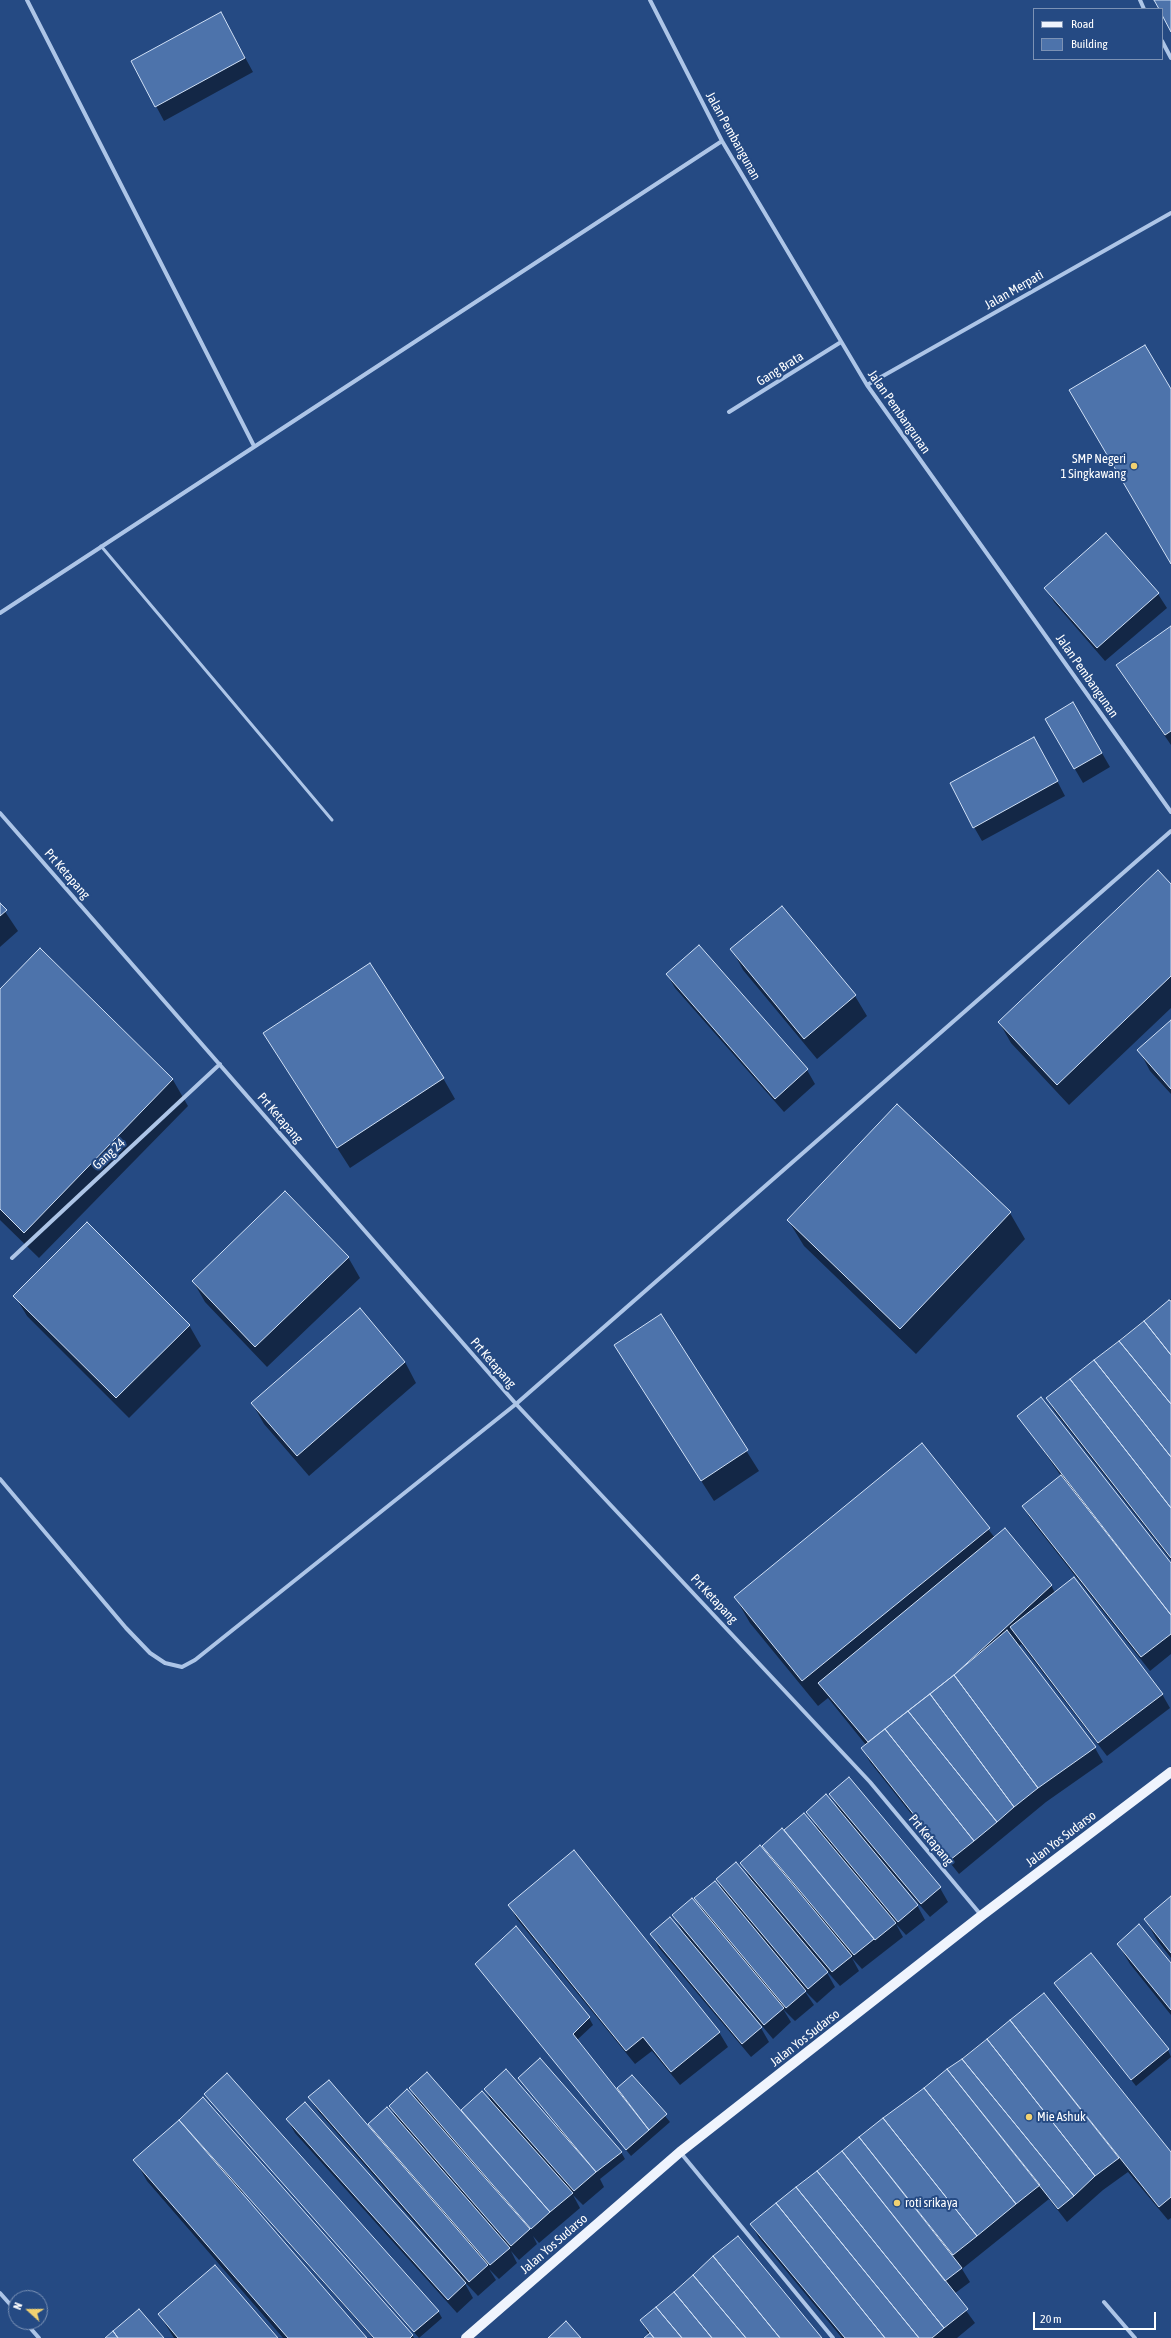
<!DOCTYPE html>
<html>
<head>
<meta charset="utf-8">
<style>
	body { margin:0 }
	#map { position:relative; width:1171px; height:2338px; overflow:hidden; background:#254a83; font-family:"Asap Condensed",sans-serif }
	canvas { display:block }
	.legend { position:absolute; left:1033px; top:8px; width:130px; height:52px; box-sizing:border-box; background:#254a83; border:1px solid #7c92b5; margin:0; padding:5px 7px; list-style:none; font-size:12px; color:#fff }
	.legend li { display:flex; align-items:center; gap:8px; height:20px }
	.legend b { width:20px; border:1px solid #7c92b5 }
	.north { position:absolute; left:8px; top:2290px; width:40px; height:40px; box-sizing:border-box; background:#254a83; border:1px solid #7c92b5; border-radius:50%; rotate:291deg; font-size:11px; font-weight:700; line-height:16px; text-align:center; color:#fff }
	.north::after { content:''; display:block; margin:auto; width:14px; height:18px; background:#f1d171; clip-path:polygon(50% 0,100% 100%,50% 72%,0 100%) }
	.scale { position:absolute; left:1033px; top:2312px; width:123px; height:18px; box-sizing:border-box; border:2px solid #fff; border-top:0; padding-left:5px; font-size:12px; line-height:14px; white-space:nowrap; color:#fff; -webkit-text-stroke:3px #254a83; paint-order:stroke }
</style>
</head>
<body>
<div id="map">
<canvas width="1171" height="2338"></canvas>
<ul class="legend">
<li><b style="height:5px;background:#eff4fd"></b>Road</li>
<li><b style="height:11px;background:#4d73ab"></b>Building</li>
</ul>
<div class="north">N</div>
<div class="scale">20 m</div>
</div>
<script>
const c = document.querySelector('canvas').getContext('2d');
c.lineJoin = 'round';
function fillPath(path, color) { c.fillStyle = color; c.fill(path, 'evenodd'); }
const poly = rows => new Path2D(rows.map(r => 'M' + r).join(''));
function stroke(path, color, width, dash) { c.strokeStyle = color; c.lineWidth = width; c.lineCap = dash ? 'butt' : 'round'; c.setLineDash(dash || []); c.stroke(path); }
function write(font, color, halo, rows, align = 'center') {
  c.font = font + ' "Asap Condensed",sans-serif'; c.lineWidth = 4; c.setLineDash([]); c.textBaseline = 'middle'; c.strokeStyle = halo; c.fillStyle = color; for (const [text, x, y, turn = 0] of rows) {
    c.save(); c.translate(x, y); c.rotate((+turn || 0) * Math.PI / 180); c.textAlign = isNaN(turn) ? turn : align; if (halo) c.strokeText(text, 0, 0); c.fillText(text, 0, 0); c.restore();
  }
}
fillPath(poly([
	[229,28,253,72,164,121,132,61],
	[1106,534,1158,594,1167,608,1105,661,1054,602,1046,588],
	[1171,627,1171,745,1117,666],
	[1073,703,1110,767,1083,783,1046,719],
	[1042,752,1065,796,982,841,974,827],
	[1171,885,1171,1008,1069,1105,1011,1043,999,1022],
	[0,904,18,931,0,947],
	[782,907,855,996,867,1016,817,1059,743,970,732,949],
	[40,950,173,1080,188,1106,39,1258,0,1220,0,991],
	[667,974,807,1070,815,1084,784,1112,675,988],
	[1171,1022,1171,1094,1150,1071,1139,1050],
	[277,1054,443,1078,455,1099,350,1168],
	[1010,1213,1025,1239,916,1354,804,1246,788,1220],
	[348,1257,360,1278,267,1367,205,1302,193,1281],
	[15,1296,189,1325,201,1346,129,1418,27,1316],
	[1171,1299,1171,1560,1055,1412,1047,1398],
	[661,1315,759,1471,714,1501,628,1366],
	[405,1362,416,1383,309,1476,264,1424,252,1403],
	[1019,1416,1171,1565,1171,1654,1150,1671,1032,1521,1023,1507,1061,1476],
	[922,1444,995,1538,1051,1585,1055,1593,1162,1694,1170,1708,1107,1756,1021,1644,1019,1647,1095,1748,1103,1762,1046,1802,959,1874,870,1762,862,1748,866,1745,828,1698,818,1706,750,1623,735,1597],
	[849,1778,940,1888,948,1902,930,1917,899,1881,898,1882,917,1905,925,1920,906,1935,896,1924,903,1937,862,1969,852,1958,859,1971,840,1986,825,1969,835,1987,817,2003,804,1990,814,2005,795,2021,783,2009,791,2022,773,2039,725,1982,724,1983,761,2028,769,2042,751,2057,659,1948,651,1934,683,1932,673,1915,704,1912,696,1898,725,1894,717,1880,750,1878,741,1863,770,1857,763,1846,803,1814,818,1829,808,1812,840,1811,830,1794],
	[574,1852,719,2032,728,2047,680,2085,652,2051,635,2064,517,1919,509,1905],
	[1171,1898,1171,1958,1157,1940,1145,1919],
	[1118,1944,1171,1965,1171,2015,1130,1964],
	[481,1971,589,2018,593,2025,577,2040,617,2090,632,2076,670,2122,631,2156],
	[1055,1984,1168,2050,1171,2057,1136,2086],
	[1044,1994,1171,2154,1171,2218,1168,2220,1128,2172,1103,2190,1067,2222,1049,2199,962,2269,970,2282,954,2294,975,2323,957,2338,842,2338,759,2238,751,2224],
	[519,2079,621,2152,625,2159,600,2179,604,2187,583,2205,573,2195,580,2208,539,2243,533,2236,537,2244,519,2260,511,2251,517,2263,499,2279,489,2269,496,2280,478,2296,463,2280,473,2298,457,2313,295,2133,287,2119,459,2277,460,2275,318,2111,309,2097,375,2134,370,2124,396,2117,390,2106,416,2099,410,2088,461,2111,482,2092,492,2102,485,2089,556,2128,558,2127],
	[205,2094,438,2311,442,2318,419,2338],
	[180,2120,412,2335,414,2338,373,2338,243,2192,241,2194,366,2338,283,2338,147,2181,135,2160,182,2124],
	[738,2237,820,2338,645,2338,649,2335,641,2320],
	[159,2314,277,2338,174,2338]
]), '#0007');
const building = poly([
	[1154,0,1171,0,1171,32,1162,15,1162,9,1159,9,1154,0],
	[221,12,245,58,155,107,131,61,221,12],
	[1145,345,1171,389,1171,564,1069,390,1145,345],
	[1106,533,1159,593,1097,648,1044,588,1106,533],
	[1171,626,1171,731,1165,735,1116,665,1171,626],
	[1073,702,1102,753,1074,769,1045,719,1073,702],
	[1034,737,1058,781,973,828,950,783,1034,737],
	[1158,870,1171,884,1171,976,1057,1085,998,1022,1158,870],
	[0,903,7,910,0,916,0,903],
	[782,906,856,995,804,1039,730,949,782,906],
	[699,945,808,1069,775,1099,666,974,699,945],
	[40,948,173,1079,24,1233,0,1209,0,989,40,948],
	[370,963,444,1078,337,1148,263,1033,370,963],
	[1171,1020,1171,1089,1137,1050,1171,1020],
	[897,1104,1011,1212,900,1329,787,1220,897,1104],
	[285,1191,349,1257,255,1347,192,1281,285,1191],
	[87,1222,190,1325,116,1398,13,1296,87,1222],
	[1169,1300,1171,1301,1171,1355,1144,1321,1169,1300],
	[360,1308,405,1362,297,1456,251,1403,360,1308],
	[661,1314,748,1450,701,1481,614,1345,661,1314],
	[1144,1321,1171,1355,1171,1404,1119,1341,1144,1321],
	[1119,1341,1171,1404,1171,1457,1094,1360,1119,1341],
	[1094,1360,1171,1457,1171,1508,1070,1379,1094,1360],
	[1070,1379,1171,1508,1171,1558,1046,1398,1070,1379],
	[1041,1397,1171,1563,1171,1615,1017,1416,1041,1397],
	[922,1443,990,1528,802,1681,734,1597,922,1443],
	[1061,1475,1171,1615,1171,1634,1141,1657,1022,1506,1061,1475],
	[1005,1528,1052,1585,954,1675,868,1742,818,1683,1005,1528],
	[1074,1577,1163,1694,1098,1743,1010,1627,1074,1577],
	[1007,1630,1096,1747,1038,1788,954,1675,1007,1630],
	[954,1675,1038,1788,1014,1807,930,1694,954,1675],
	[930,1694,1014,1807,997,1822,908,1711,930,1694],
	[908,1711,997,1822,974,1841,885,1729,908,1711],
	[885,1729,974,1841,950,1860,861,1748,885,1729],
	[849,1777,941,1887,921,1904,829,1794,849,1777],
	[826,1794,918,1905,898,1922,806,1812,826,1794],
	[804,1813,896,1923,875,1940,784,1830,804,1813],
	[782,1828,874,1939,854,1955,762,1846,782,1828],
	[760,1845,852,1956,832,1972,740,1863,760,1845],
	[574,1850,720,2032,671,2072,643,2037,626,2051,508,1905,574,1850],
	[736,1862,828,1972,808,1989,716,1879,736,1862],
	[715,1881,806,1991,786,2008,694,1898,715,1881],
	[1171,1896,1171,1953,1144,1919,1171,1896],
	[692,1898,784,2008,764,2025,672,1915,692,1898],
	[670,1917,762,2027,742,2044,650,1934,670,1917],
	[1139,1924,1171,1963,1171,2010,1117,1944,1139,1924],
	[516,1926,590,2017,573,2034,649,2130,626,2150,475,1964,516,1926],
	[1091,1953,1169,2049,1131,2080,1054,1983,1091,1953],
	[1044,1993,1171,2152,1171,2197,1159,2207,1010,2020,1044,1993],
	[1010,2020,1119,2158,1095,2176,987,2039,1010,2020],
	[987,2039,1095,2176,1074,2196,962,2059,987,2039],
	[540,2058,622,2152,596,2172,518,2078,540,2058],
	[962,2059,1074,2196,1058,2209,947,2069,962,2059],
	[506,2069,596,2172,574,2191,484,2089,506,2069],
	[947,2069,1040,2185,1016,2204,924,2088,947,2069],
	[427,2072,550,2212,531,2229,409,2088,427,2072],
	[227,2073,439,2311,414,2332,204,2094,227,2073],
	[632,2075,667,2114,649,2130,617,2088,632,2075],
	[329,2080,488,2265,469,2282,308,2097,329,2080],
	[924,2088,1016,2204,977,2236,883,2118,924,2088],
	[407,2089,530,2229,511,2246,389,2106,407,2089],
	[482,2091,573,2193,550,2212,461,2110,482,2091],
	[203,2097,413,2335,410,2338,374,2338,179,2120,203,2097],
	[305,2102,466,2283,448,2300,286,2119,305,2102],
	[387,2107,510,2248,490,2265,368,2124,387,2107],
	[883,2118,977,2236,953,2255,859,2137,883,2118],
	[179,2120,367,2338,288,2338,133,2160,179,2120],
	[859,2137,962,2268,945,2281,842,2151,859,2137],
	[842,2151,968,2309,944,2328,817,2171,842,2151],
	[817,2171,944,2328,932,2338,919,2338,796,2187,817,2171],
	[796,2187,919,2338,885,2338,776,2203,796,2187],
	[776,2203,885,2338,845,2338,750,2224,776,2203],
	[738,2236,822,2338,780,2338,713,2256,738,2236],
	[713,2256,780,2338,746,2338,693,2275,713,2256],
	[215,2265,278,2338,178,2338,158,2314,215,2265],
	[693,2275,746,2338,712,2338,674,2292,693,2275],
	[674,2292,712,2338,682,2338,656,2307,674,2292],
	[656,2307,682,2338,654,2338,640,2320,656,2307],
	[139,2309,164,2338,118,2338,113,2331,139,2309],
	[566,2321,581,2338,548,2338,566,2321],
	[113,2331,118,2338,105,2338,113,2331],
	[650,2333,654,2338,644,2338,650,2333]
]);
fillPath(building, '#4d73ab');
stroke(building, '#d0e0f6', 1);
stroke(poly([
	[101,546,332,820]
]), '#adc5e7', 3);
stroke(poly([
	[27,0,254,446],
	[650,0,722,141,867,385,1171,812],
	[1140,0,1144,9],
	[1162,41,1171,58],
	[867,385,1171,213],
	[729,412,841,342],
	[0,613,722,141],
	[0,813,516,1404,870,1782,981,1915],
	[12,1258,220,1064],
	[0,1479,126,1628,150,1653,165,1663,182,1667,195,1660,516,1404,1171,831],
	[680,2152,833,2338],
	[0,2293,16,2311],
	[1104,2302,1135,2338],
	[25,2322,39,2338]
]), '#adc5e7', 4);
stroke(poly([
	[466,2338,680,2152,981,1916,1171,1772]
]), '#eff4fd', 10);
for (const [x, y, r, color] of [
	[1134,466,4,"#f1d171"],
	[1029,2117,4,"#f1d171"],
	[897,2203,4,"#f1d171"]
]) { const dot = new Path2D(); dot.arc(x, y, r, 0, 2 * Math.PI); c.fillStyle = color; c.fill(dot); stroke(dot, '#254a83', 1.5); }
write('13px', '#fff', '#254a83', [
	["Jalan Pembangunan",733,136,61],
	["Jalan Merpati",1014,290,-30],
	["Gang Brata",780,369,-32],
	["Jalan Pembangunan",899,412,55],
	["Jalan Pembangunan",1087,676,55],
	["Prt Ketapang",67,874,49],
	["Prt Ketapang",280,1118,49],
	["Gang 24",109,1154,-43],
	["Prt Ketapang",493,1363,49],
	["Prt Ketapang",714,1599,47],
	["Jalan Yos Sudarso",1061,1839,-37],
	["Prt Ketapang",931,1840,50],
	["Jalan Yos Sudarso",805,2038,-38],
	["Jalan Yos Sudarso",554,2244,-41]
]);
write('13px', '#fff', '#254a83', [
	["SMP Negeri",1126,459,"right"],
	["1 Singkawang",1126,474,"right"],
	["Mie Ashuk",1037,2117],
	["roti srikaya",905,2203]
], 'left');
</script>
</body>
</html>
